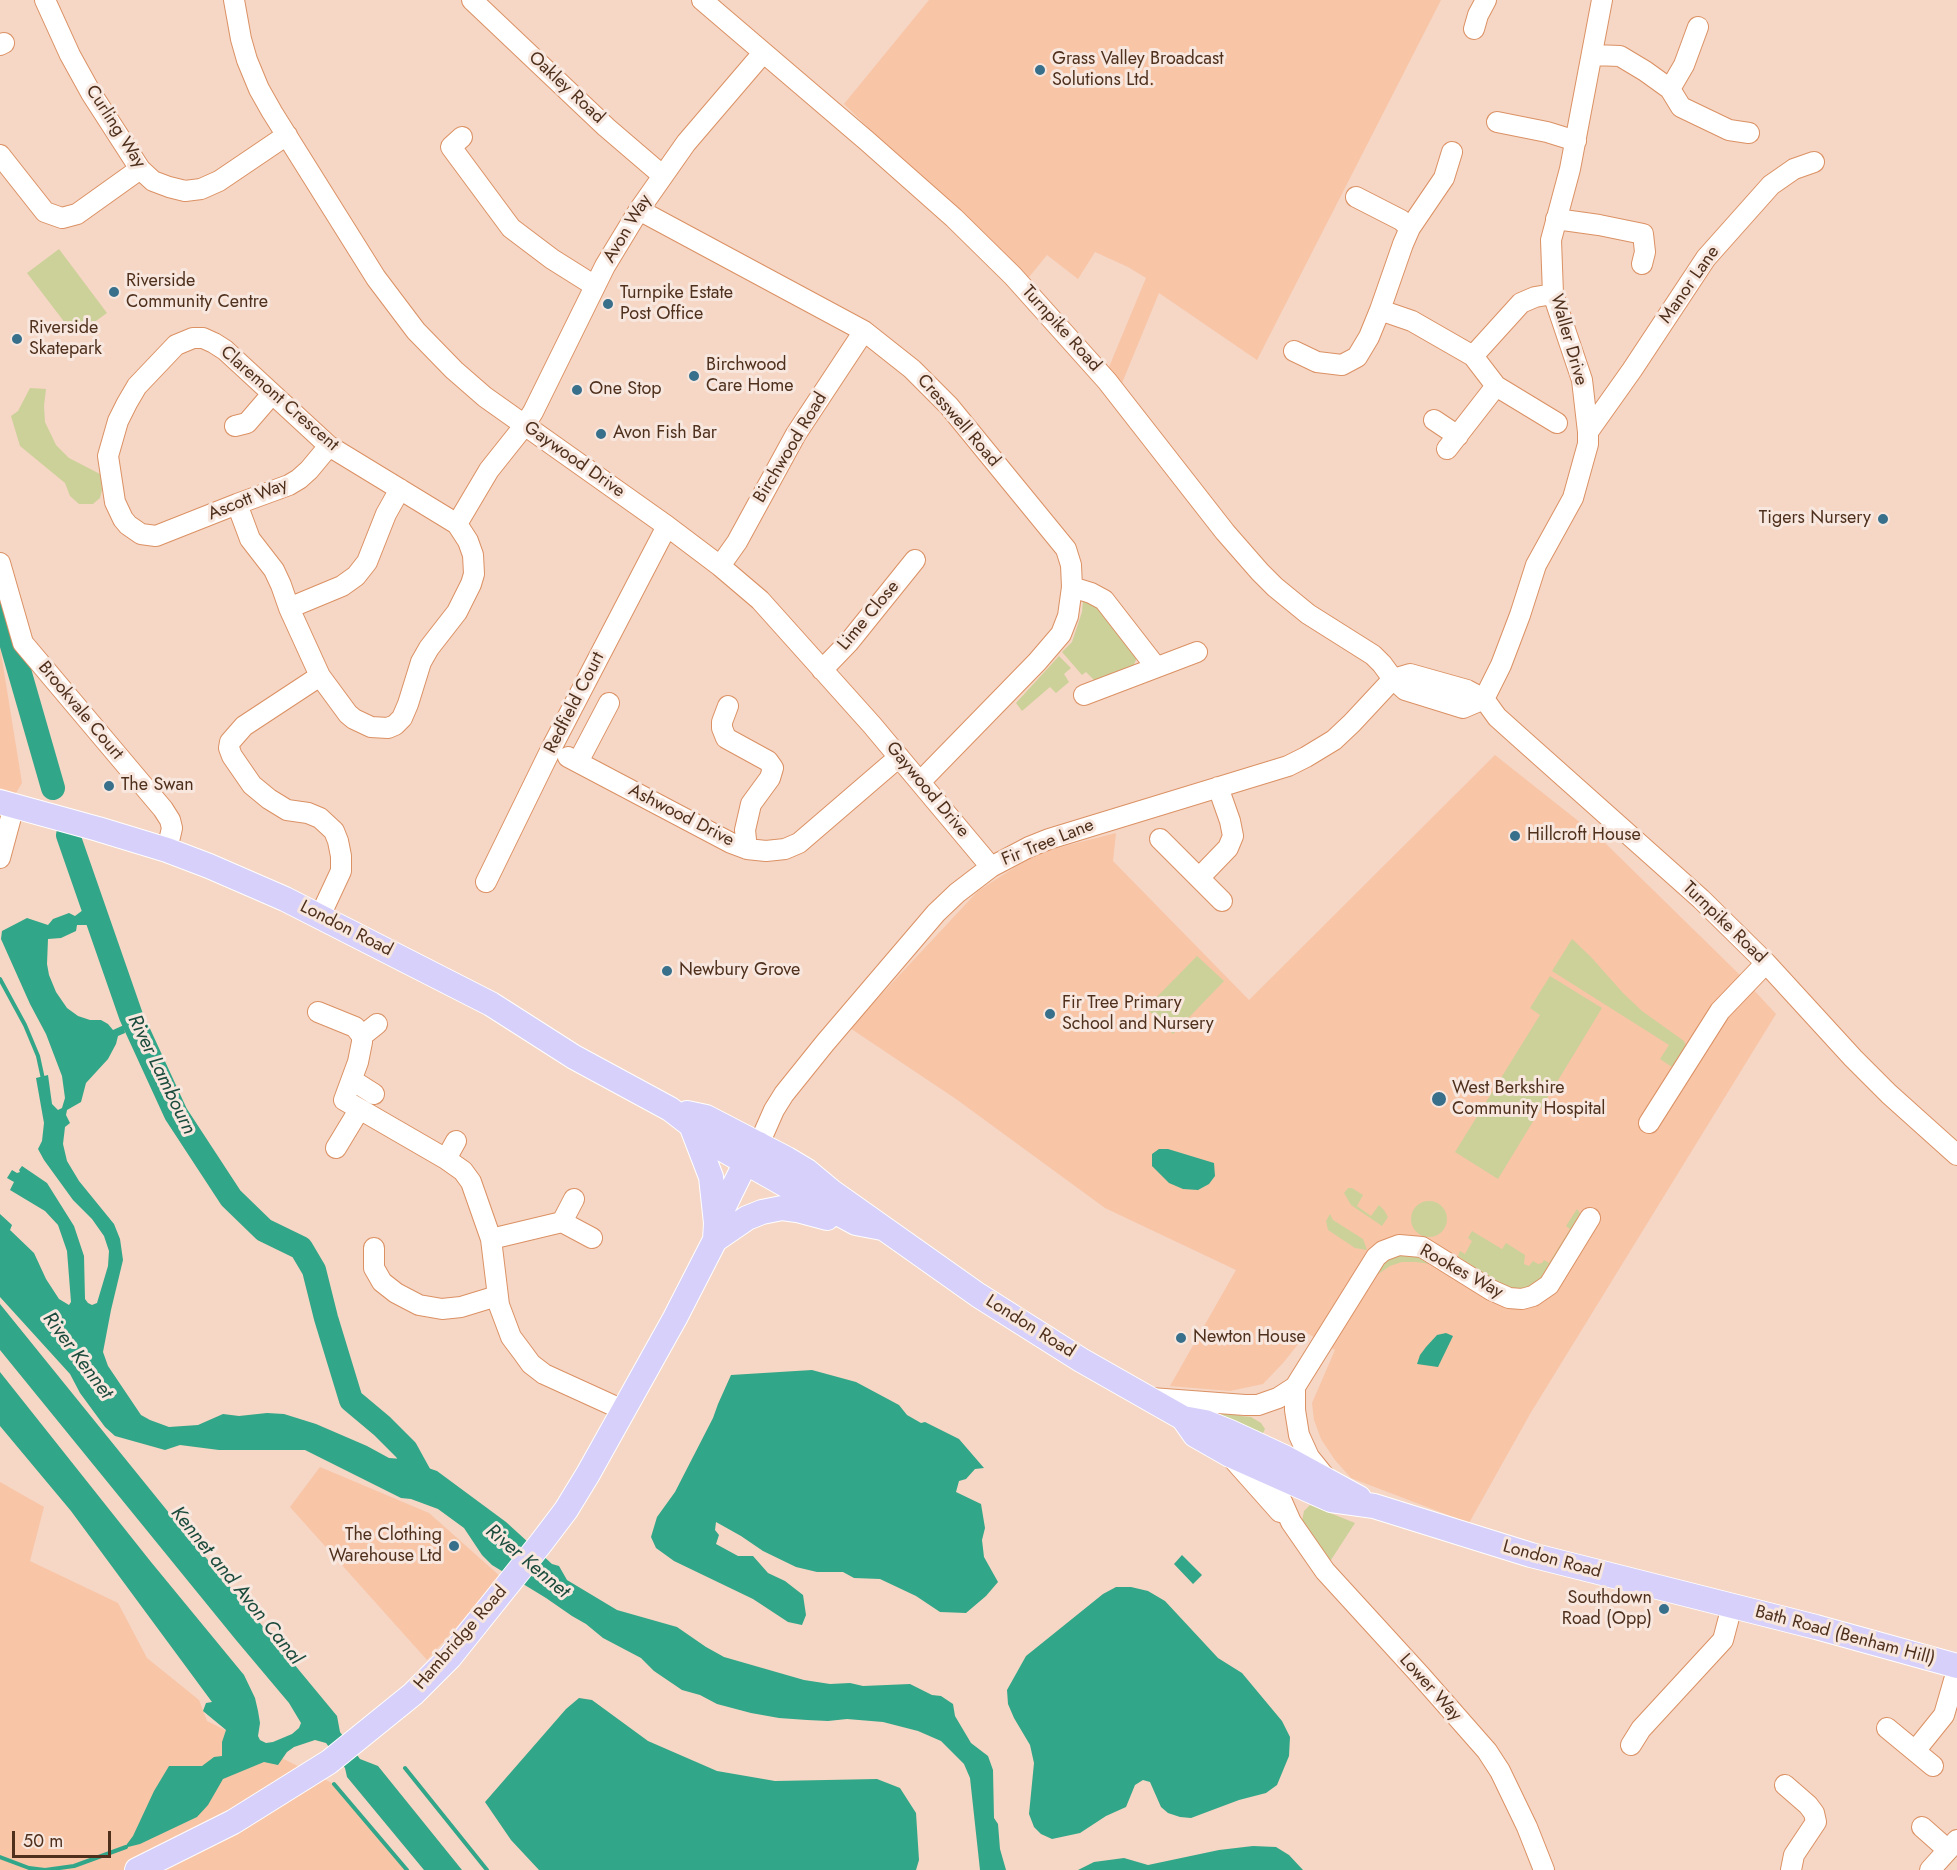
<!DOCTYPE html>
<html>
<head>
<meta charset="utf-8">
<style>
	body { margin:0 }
	#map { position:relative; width:1957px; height:1870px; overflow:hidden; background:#f6d6c4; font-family:Jost,sans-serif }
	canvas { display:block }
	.scale { position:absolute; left:12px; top:1831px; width:99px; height:27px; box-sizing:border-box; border:3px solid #4f301d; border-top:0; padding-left:8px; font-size:18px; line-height:21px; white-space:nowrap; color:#4f301d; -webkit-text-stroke:4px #f7e7de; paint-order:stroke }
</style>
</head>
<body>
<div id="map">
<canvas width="1957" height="1870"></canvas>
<div class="scale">50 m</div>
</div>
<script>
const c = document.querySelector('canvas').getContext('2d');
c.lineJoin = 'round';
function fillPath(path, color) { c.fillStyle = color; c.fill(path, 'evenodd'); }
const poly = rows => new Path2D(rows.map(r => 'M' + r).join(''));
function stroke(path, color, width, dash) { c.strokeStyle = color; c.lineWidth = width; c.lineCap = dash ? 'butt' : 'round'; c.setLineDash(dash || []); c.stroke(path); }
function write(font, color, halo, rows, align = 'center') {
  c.font = font + ' Jost,sans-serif'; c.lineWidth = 6; c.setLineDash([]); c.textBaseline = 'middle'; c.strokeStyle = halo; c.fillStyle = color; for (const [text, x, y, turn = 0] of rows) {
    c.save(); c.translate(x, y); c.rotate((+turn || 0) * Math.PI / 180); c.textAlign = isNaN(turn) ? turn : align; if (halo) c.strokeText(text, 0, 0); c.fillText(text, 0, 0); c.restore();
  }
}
fillPath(poly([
	[929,0,1441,0,1257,360,1159,293,1122,383,1109,367,1146,278,1128,267,1095,252,1078,279,1047,255,1025,282,844,104],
	[0,647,22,783,16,793,0,788],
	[1495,755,1601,839,1740,975,1776,1014,1530,1414,1469,1523,1351,1478,1335,1460,1321,1439,1314,1420,1312,1403,1335,1350,1307,1333,1283,1363,1263,1384,1230,1391,1170,1386,1236,1270,1105,1208,956,1099,850,1028,978,891,1037,853,1116,833,1113,861,1249,1000],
	[320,1467,429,1513,501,1577,427,1660,290,1507],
	[0,1482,44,1507,30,1561,118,1603,147,1658,199,1700,207,1721,334,1784,407,1870,0,1870]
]), '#f8c5a7');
fillPath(poly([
	[59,249,107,313,75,336,27,273],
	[30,388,46,389,44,406,45,422,56,445,69,458,100,474,102,490,100,498,93,504,79,504,70,496,65,483,20,446,11,416,18,411],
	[1089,599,1095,600,1136,654,1136,660,1132,669,1102,683,1094,680,1086,672,1082,675,1062,652,1072,642,1082,612,1083,601],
	[1059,656,1071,668,1064,674,1069,682,1056,693,1050,687,1022,711,1016,703],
	[1572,939,1591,957,1623,993,1642,1011,1684,1041,1687,1049,1676,1067,1672,1067,1660,1059,1669,1045,1552,971],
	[1197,956,1224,981,1173,1034,1146,1008],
	[1550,976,1602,1008,1498,1179,1455,1152,1540,1015,1530,1008],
	[1348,1188,1352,1188,1363,1195,1357,1206,1371,1216,1379,1205,1384,1210,1388,1217,1382,1226,1351,1205,1344,1193],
	'1411 1219a18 18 0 1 1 36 0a18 18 0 1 1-36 0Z',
	[1577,1209,1582,1216,1539,1283,1519,1291,1507,1290,1458,1256,1460,1251,1465,1254,1472,1241,1468,1238,1472,1231,1502,1249,1506,1243,1525,1255,1524,1264,1529,1266,1533,1261,1538,1264,1542,1263,1544,1260,1549,1263,1570,1229,1566,1226],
	[1330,1214,1333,1220,1363,1239,1367,1250,1355,1248,1328,1230,1326,1221],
	[1415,1253,1438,1265,1416,1262,1402,1262,1390,1266,1368,1281,1378,1266,1390,1256],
	[1239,1409,1241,1416,1251,1417,1261,1423,1265,1429,1261,1437,1209,1410],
	[1310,1505,1355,1523,1329,1563,1302,1521,1304,1511]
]), '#ccd19a');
fillPath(poly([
	[83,910,88,925,77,925,76,931,61,938,48,939,47,964,49,975,56,992,67,1008,78,1016,90,1020,101,1020,108,1024,113,1030,124,1025,125,1033,118,1036,116,1044,108,1059,86,1083,81,1102,67,1110,66,1115,70,1123,65,1127,63,1144,67,1161,79,1181,114,1224,120,1239,123,1260,111,1310,103,1352,108,1366,141,1415,150,1420,169,1427,198,1425,223,1414,239,1416,267,1413,284,1414,316,1424,367,1446,389,1458,402,1459,437,1471,506,1522,552,1564,559,1566,567,1580,617,1610,677,1627,706,1647,724,1657,804,1680,830,1684,850,1683,863,1686,910,1684,932,1695,941,1696,953,1704,955,1716,971,1743,988,1756,993,1770,994,1818,998,1824,1000,1849,1006,1870,980,1870,970,1778,964,1764,941,1741,918,1731,883,1722,847,1719,828,1721,807,1720,779,1718,751,1713,717,1704,700,1695,682,1690,654,1671,641,1658,603,1638,586,1624,572,1616,546,1598,492,1565,482,1555,464,1528,438,1509,411,1499,401,1498,305,1450,219,1450,180,1445,165,1450,115,1436,105,1427,80,1393,70,1374,0,1297,0,1214,12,1225,10,1230,34,1253,46,1279,59,1299,69,1305,71,1302,67,1251,58,1225,45,1211,10,1190,14,1182,7,1178,12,1170,17,1173,20,1172,19,1170,22,1166,47,1183,74,1226,84,1256,85,1299,88,1303,92,1305,97,1303,108,1266,109,1251,104,1236,92,1219,73,1200,44,1160,38,1149,42,1141,44,1123,36,1078,48,1075,52,1104,58,1110,62,1108,65,1098,62,1076,46,1034,30,1004,1,939,2,931,27,918,48,925,53,919,69,913,75,916],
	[1159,1149,1168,1149,1214,1163,1215,1176,1209,1184,1198,1190,1183,1189,1169,1183,1152,1166,1152,1154],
	[0,1304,178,1524,337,1716,340,1732,360,1759,378,1766,462,1870,424,1870,347,1777,345,1768,326,1743,315,1740,294,1747,287,1752,278,1765,264,1762,223,1779,208,1805,197,1817,140,1844,124,1848,133,1836,154,1791,169,1766,202,1766,214,1757,222,1756,222,1742,226,1730,203,1711,206,1703,212,1702,71,1511,0,1426,0,1372,151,1562,244,1675,255,1698,258,1711,260,1723,258,1736,260,1740,266,1743,273,1742,292,1734,299,1728,301,1723,289,1703,236,1640,0,1350],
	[1446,1333,1453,1336,1438,1367,1417,1364,1420,1355,1426,1347,1437,1335],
	[812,1370,856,1382,899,1405,907,1415,921,1423,925,1422,959,1439,984,1468,975,1469,966,1479,959,1481,956,1492,981,1504,985,1528,982,1540,984,1557,998,1582,986,1596,966,1613,940,1612,916,1596,880,1579,854,1578,843,1572,817,1572,796,1567,763,1551,741,1536,716,1522,715,1530,719,1535,716,1544,738,1556,753,1556,768,1573,785,1581,803,1595,806,1615,802,1625,788,1622,753,1599,674,1561,656,1548,651,1537,657,1517,675,1492,713,1418,718,1404,731,1375],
	[1182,1555,1202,1575,1193,1584,1174,1564],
	[1116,1587,1131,1587,1148,1591,1165,1601,1218,1658,1242,1673,1282,1721,1290,1737,1289,1756,1277,1785,1266,1793,1239,1800,1191,1818,1180,1817,1168,1813,1161,1807,1150,1782,1143,1780,1135,1785,1126,1807,1106,1816,1080,1833,1052,1839,1041,1834,1034,1827,1029,1814,1034,1763,1030,1745,1014,1718,1008,1704,1007,1690,1026,1656,1103,1594],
	[579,1698,592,1700,648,1741,717,1771,775,1781,877,1779,900,1788,916,1813,919,1860,916,1870,539,1870,511,1840,485,1802,566,1709],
	[1253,1846,1276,1847,1289,1855,1303,1870,1078,1870,1094,1862,1124,1858,1148,1865,1219,1850]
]), '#32a688');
stroke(poly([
	[0,979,25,1025,38,1056,43,1079],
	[405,1768,487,1870],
	[334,1784,407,1870],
	[0,1857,29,1868,45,1870,74,1866,126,1847]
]), '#32a688', 4);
stroke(poly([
	[0,604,53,788],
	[68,835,131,1016,176,1114,231,1198,264,1230,301,1248,314,1270,326,1318,351,1400,382,1426,406,1450,428,1490]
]), '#32a688', 24);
const minor = poly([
	[45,0,70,55,91,93,140,169,153,181,169,187,185,191,201,189,219,181,287,135],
	[234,0,241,39,247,60,259,89,272,112,376,278,416,331,454,370,485,397,667,526,720,566,760,600,872,725,991,867],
	[472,0,606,127,662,175],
	[702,0,867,141,954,218,1013,276,1107,381,1225,532,1260,572,1275,587,1308,614,1373,655,1382,664,1393,679,1405,690,1463,708,1484,699],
	[1474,29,1478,15,1486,0],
	[0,45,4,43],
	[1593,55,1620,56,1645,71,1670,89,1681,107,1729,130,1749,133],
	[1670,89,1684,65,1698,27],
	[1497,122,1547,132,1576,141],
	[462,137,451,147,511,228,552,259,595,286],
	[0,155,45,212,62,218,77,214,140,169],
	[1356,197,1401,220,1410,228],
	[639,210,864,331,912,369,949,406,1066,549,1071,565,1072,587,1068,616,1061,634,1037,662,920,782],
	[1556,219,1599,225,1643,234,1645,252,1642,264],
	[1380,310,1412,321,1473,356,1521,303,1535,297,1553,294],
	[1294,351,1317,362,1342,365,1357,357,1369,337,1380,310,1403,244,1410,228,1444,178,1452,152],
	[1473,356,1496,386],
	[1434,420,1458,436],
	[235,426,247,423,272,394],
	[1588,432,1632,370,1706,258,1771,185,1794,169,1814,162],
	[1447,449,1496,386,1557,423],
	[237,504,250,539,274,570,281,585,289,608,320,676,348,714,354,719,371,727,388,728,395,725,402,718,408,704,421,662,429,648,457,612,471,584,474,574,473,555,468,541,457,524,329,446,225,350,214,343,203,338,193,338,176,345,137,386,127,403,118,421,108,456,115,502,123,519,128,525,141,534,156,536,237,504,289,485,299,479,309,470,329,446],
	[457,524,489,470,524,426,533,412,605,266,639,210,686,143,763,53],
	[0,563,23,643,163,809,170,820,172,828,167,850],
	[720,566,737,542,796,434,864,331],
	[1072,587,1091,593,1104,600,1156,667],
	[289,608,342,586,356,576,367,562,386,514,400,489],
	[822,670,849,642,915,560],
	[320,676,244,726,230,742,229,748,232,756,252,785,269,799,287,810,308,813,320,818,334,831,338,841,341,856,341,871,320,916],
	[1084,695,1197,652],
	[1484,699,1501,665,1520,615,1536,565,1573,498,1588,444,1588,432,1582,380,1553,294,1551,240,1570,169,1602,0],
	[728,706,722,722,722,728,726,738,768,761,773,768,770,778,751,804,745,830,747,849],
	[568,757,731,843,747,849,766,851,785,849,799,843,899,757],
	[578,762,609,703],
	[1160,839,1222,901],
	[0,858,14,806],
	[1199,878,1228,848,1233,836,1230,821,1218,787],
	[486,882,553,745,667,526],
	[318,1012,355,1027,362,1036,362,1042,358,1062,344,1100,446,1159,463,1171,471,1182,491,1239,499,1305,511,1337,523,1353,531,1364,544,1374,623,1410],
	[362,1036,377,1024],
	[352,1080,374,1094],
	[1649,1123,1720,1011,1766,963],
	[759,1144,774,1110,784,1094,825,1043,936,913,957,893,991,867,1029,847,1049,839,1288,766,1306,757,1334,740,1352,723,1393,679,1410,674,1467,690,1484,699,1497,717,1517,735,1701,899,1766,963,1853,1058,1889,1094,1957,1155],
	[336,1148,359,1110],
	[446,1159,456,1141],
	[562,1222,592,1238],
	[491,1239,562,1222,574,1199],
	[374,1248,374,1268,382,1282,396,1293,419,1305,442,1309,461,1307,497,1296],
	[1295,1387,1295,1410,1299,1435,1309,1457,1326,1478],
	[1151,1398,1245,1405,1258,1405,1278,1398,1295,1387,1376,1257,1383,1251,1399,1245,1422,1247,1491,1290,1509,1298,1522,1299,1533,1296,1549,1285,1590,1218],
	[1232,1458,1280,1512],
	[1264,1467,1279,1495,1291,1522,1325,1571,1421,1676,1487,1751,1500,1771,1527,1827,1544,1870],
	[1887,1728,1933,1766],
	[1631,1745,1641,1729,1723,1640,1732,1606],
	[1915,1751,1944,1715,1957,1670],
	[1785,1785,1808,1805,1814,1813,1816,1822,1794,1855,1791,1870],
	[1922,1827,1948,1850],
	[1930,1870,1957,1840]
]);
const major = poly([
	[0,802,98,829,167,850,209,866,285,899,491,1004,574,1057,670,1109,722,1149,789,1187,856,1223,882,1228],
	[687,1113,706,1117,787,1159,807,1171,831,1191,978,1295,1081,1360,1183,1418,1205,1422,1230,1432,1286,1458,1359,1498],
	[691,1125,711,1177,716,1223],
	[715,1240,747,1218,762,1212,782,1208,797,1210,827,1218],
	[1183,1418,1195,1435,1230,1455,1331,1500,1374,1506,1531,1555,1816,1627,1957,1666],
	[137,1870,233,1822,329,1762,413,1694,450,1657,541,1543,566,1510,588,1474,675,1318,715,1240,716,1223,731,1192,746,1162,759,1144]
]);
stroke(minor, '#db9164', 22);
stroke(major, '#fff', 26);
stroke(minor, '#fff', 20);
stroke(major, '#d7d0fb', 24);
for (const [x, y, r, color] of [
	[1040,70,6,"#386f8a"],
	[114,292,6,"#386f8a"],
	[608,304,6,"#386f8a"],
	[17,339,6,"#386f8a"],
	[694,376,6,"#386f8a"],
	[577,390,6,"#386f8a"],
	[601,434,6,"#386f8a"],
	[1883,519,6,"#386f8a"],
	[109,786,6,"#386f8a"],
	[1515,836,6,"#386f8a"],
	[667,971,6,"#386f8a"],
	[1050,1014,6,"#386f8a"],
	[1439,1099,8,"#386f8a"],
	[1181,1338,6,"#386f8a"],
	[454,1546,6,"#386f8a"],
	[1664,1609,6,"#386f8a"]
]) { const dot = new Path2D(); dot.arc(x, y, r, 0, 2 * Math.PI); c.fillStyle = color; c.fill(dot); stroke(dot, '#f7e7de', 2); }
write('18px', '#4f301d', '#f7e7de', [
	["Grass Valley Broadcast",1052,60],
	["Solutions Ltd.",1052,81],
	["Riverside",126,282],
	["Community Centre",126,303],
	["Turnpike Estate",620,294],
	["Post Office",620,315],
	["Riverside",29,329],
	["Skatepark",29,350],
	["Birchwood",706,366],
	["Care Home",706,387],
	["One Stop",589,390],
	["Avon Fish Bar",613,434],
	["Tigers Nursery",1871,519,"right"],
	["The Swan",121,786],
	["Hillcroft House",1527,836],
	["Newbury Grove",679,971],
	["Fir Tree Primary",1062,1004],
	["School and Nursery",1062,1025],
	["West Berkshire",1452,1089],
	["Community Hospital",1452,1110],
	["Newton House",1193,1338],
	["The Clothing",442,1536,"right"],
	["Warehouse Ltd",442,1557,"right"],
	["Southdown",1652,1599,"right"],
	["Road (Opp)",1652,1620,"right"]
], 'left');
write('18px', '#4f301d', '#f7e7de', [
	["Oakley Road",566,88,43],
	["Curling Way",115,127,57],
	["Avon Way",628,229,-59],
	["Manor Lane",1690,285,-55],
	["Turnpike Road",1061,329,48],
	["Waller Drive",1568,340,74],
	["Claremont Crescent",279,399,41],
	["Cresswell Road",958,421,49],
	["Birchwood Road",791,448,-59],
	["Gaywood Drive",574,460,35],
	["Ascott Way",248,500,-22],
	["Lime Close",869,616,-50],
	["Redfield Court",575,703,-63],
	["Brookvale Court",80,711,50],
	["Gaywood Drive",927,790,50],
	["Ashwood Drive",681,816,27],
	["Fir Tree Lane",1048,843,-22],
	["Turnpike Road",1724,923,44],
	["London Road",346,929,27],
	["Rookes Way",1461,1272,29],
	["London Road",1030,1327,32],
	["London Road",1552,1560,15],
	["Bath Road (Benham Hill)",1845,1636,15],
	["Hambridge Road",461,1638,-49],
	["Lower Way",1430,1688,48]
]);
write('italic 20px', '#1b4b3d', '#f7e7de', [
	["River Lambourn",161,1075,64],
	["River Kennet",77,1356,53],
	["River Kennet",527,1562,40],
	["Kennet and Avon Canal",236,1586,51]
]);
</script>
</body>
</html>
